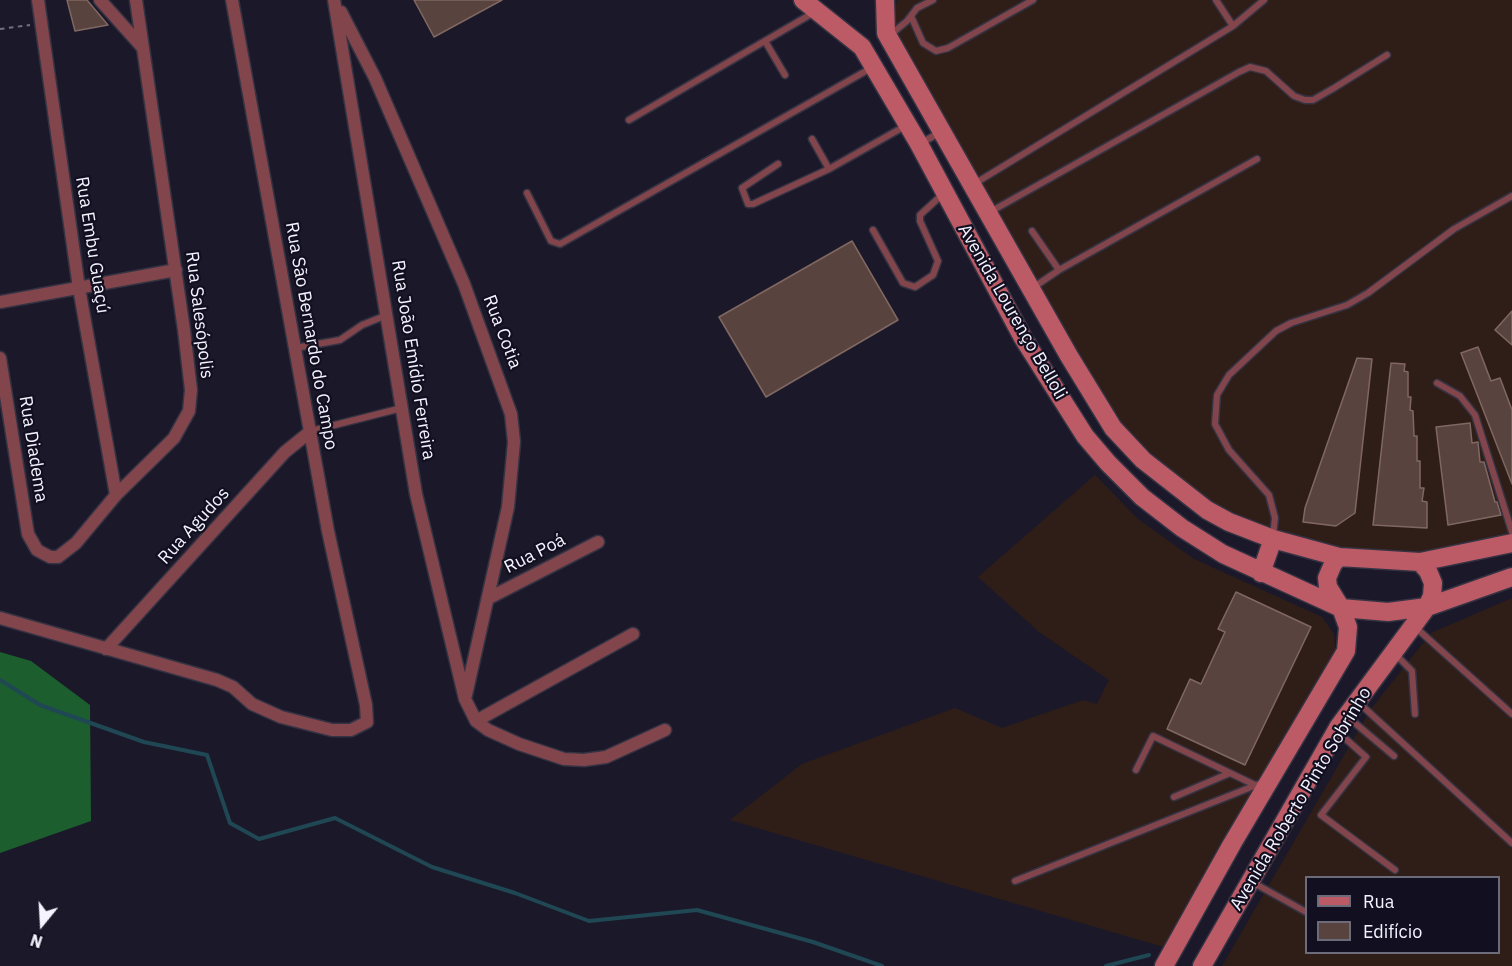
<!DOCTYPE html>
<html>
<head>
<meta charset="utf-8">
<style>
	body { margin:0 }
	#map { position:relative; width:1512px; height:966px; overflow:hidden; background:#1b1929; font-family:"IBM Plex Sans",sans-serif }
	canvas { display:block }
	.legend { position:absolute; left:1305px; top:876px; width:195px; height:78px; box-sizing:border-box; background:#121020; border:2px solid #6c6b79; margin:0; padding:8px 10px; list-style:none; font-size:18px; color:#f4f3ff }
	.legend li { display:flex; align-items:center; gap:12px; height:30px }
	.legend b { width:30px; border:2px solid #6c6b79 }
	.north { position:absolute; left:12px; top:894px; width:60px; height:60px; -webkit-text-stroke:4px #121020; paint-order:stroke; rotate:198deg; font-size:16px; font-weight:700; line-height:24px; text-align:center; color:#f4f3ff }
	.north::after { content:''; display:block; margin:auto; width:21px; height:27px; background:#f4f3ff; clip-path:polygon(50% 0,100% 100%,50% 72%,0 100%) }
</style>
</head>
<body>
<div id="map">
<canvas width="1512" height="966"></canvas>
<ul class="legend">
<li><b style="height:8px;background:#bc5a66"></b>Rua</li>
<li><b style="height:16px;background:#59433e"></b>Edifício</li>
</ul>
<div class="north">N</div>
</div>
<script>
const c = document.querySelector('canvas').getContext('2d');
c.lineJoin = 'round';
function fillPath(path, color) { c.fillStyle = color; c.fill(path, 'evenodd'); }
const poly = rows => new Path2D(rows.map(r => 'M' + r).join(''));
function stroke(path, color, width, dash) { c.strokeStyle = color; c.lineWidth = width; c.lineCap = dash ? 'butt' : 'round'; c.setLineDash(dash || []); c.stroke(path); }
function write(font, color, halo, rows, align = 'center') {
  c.font = font + ' "IBM Plex Sans",sans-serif'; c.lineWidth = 4.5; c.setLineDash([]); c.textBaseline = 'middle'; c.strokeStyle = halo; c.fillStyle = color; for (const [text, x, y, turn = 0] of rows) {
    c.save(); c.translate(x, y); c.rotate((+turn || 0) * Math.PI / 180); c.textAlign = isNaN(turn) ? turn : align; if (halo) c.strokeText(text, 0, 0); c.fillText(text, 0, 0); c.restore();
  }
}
fillPath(poly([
	[897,0,1512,0,1512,539,1441,555,1361,556,1282,539,1214,506,1166,472,1129,434,1096,386,893,25],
	[1095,475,1138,519,1194,559,1322,617,1334,634,1336,658,1167,948,730,820,802,764,955,708,1002,728,1083,700,1097,704,1109,680,1039,632,978,577],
	[1512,598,1512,966,1222,966,1371,709,1431,633],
	[1306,878,1498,878,1498,952,1306,952]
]), '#2f1e17');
fillPath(poly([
	[0,652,31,661,90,705,91,821,0,853]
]), '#1d5e2f');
stroke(poly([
	[0,680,40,705,144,742,207,755,230,823,259,839,335,818,432,867,515,893,589,921,697,910,813,942,882,966],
	[1106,966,1149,955]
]), '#1f4754', 4);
const building = poly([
	[67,0,87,0,108,25,75,31,67,0],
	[414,0,502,0,434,37,414,0],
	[852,241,898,320,766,397,719,317,852,241],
	[1512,311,1512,345,1495,330,1512,311],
	[1478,347,1491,381,1500,378,1512,410,1512,484,1461,353,1478,347],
	[1357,358,1372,359,1355,513,1336,526,1303,522,1305,508,1357,358],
	[1391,363,1405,364,1404,371,1408,372,1408,397,1411,397,1410,410,1413,411,1414,436,1417,436,1417,461,1420,461,1420,488,1424,488,1422,501,1427,502,1427,528,1373,525,1391,363],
	[1470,423,1472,443,1478,442,1480,462,1484,462,1495,502,1497,502,1501,515,1448,525,1436,427,1470,423],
	[1236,592,1311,627,1245,765,1167,729,1190,679,1201,684,1225,632,1218,629,1236,592]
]);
fillPath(building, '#59433e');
stroke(building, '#806862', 1.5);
const lane = poly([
	[1216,0,1233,26],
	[911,16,923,43,936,51,948,48,1033,0],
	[889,36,907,21,917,8,933,0],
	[765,41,785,75],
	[629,120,813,13],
	[812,139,829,169],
	[921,143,941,132],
	[778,164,742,188,748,204,753,204,829,169,907,125],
	[974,184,1233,26,1264,0],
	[527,193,551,241,560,244,873,67],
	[990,212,1239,72,1250,67,1266,71,1294,96,1305,100,1313,100,1334,88,1387,55],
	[873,230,903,283,915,287,933,275,938,261,920,221,920,215,944,193],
	[1032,231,1059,270,1034,287],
	[1059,270,1257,159],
	[295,348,340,340,362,325,387,315],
	[1437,383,1460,396,1475,415,1512,532],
	[311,431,402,408],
	[1273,536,1275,518,1269,495,1229,450,1215,424,1217,395,1229,375,1276,331,1291,323,1347,305,1368,293,1454,229,1512,196],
	[1414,626,1512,714],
	[1395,654,1412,671,1415,714],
	[1359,703,1512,843],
	[1349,718,1394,756],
	[1338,732,1366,757,1321,815,1395,870],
	[1136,770,1153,736,1255,785],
	[1174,797,1230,773],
	[1015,881,1264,782],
	[1252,882,1306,912]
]);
const street = poly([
	[38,0,79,288,116,495],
	[100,0,143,48],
	[334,0,416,494,465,699,476,721,488,730,519,744,564,759,584,760,606,757,665,730],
	[341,12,375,78,464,284,511,414,514,442,508,507,466,695],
	[0,302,176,270],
	[0,358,28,534,37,550,50,557,58,557,76,543,116,495,174,438,189,411,191,390,184,330,136,0],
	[489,598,598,542],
	[0,618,217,680,233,687,252,704,281,717,332,730,351,730,367,722,366,705,328,531,232,0],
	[106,649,285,452,311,431],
	[476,721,633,634]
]);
const secondary = poly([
	[803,0,862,47,919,144,1023,338,1085,436,1108,463,1142,497,1182,528,1223,554,1341,608,1388,612,1427,607,1512,577],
	[885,0,886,33,1069,356,1113,428,1143,460,1207,510,1229,522,1273,539,1339,557,1420,562,1512,543],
	[1261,573,1273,539],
	[1164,966,1232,844,1346,651,1348,627,1341,608,1328,587,1327,578,1333,564,1339,557],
	[1202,966,1339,726,1427,607,1432,596,1433,583,1428,571,1420,562]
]);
stroke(lane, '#353343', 9);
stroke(street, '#353343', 15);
stroke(secondary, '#353343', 21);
stroke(poly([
	[0,29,30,25]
]), '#747280', 2, [4.5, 4.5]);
stroke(lane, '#82454c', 6);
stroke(street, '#82454c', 12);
stroke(secondary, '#bc5a66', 18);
write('18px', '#f4f3ff', '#121020', [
	["Rua Embu Guaçú",92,245,81],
	["Avenida Lourenço Belloli",1012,312,60],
	["Rua Salesópolis",199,315,83],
	["Rua Cotia",502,332,69],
	["Rua São Bernardo do Campo",311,336,80],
	["Rua João Emídio Ferreira",413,360,81],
	["Rua Diadema",33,449,81],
	["Rua Agudos",194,526,-48],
	["Rua Poá",535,554,-27],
	["Avenida Roberto Pinto Sobrinho",1301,799,-59]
]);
</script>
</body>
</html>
